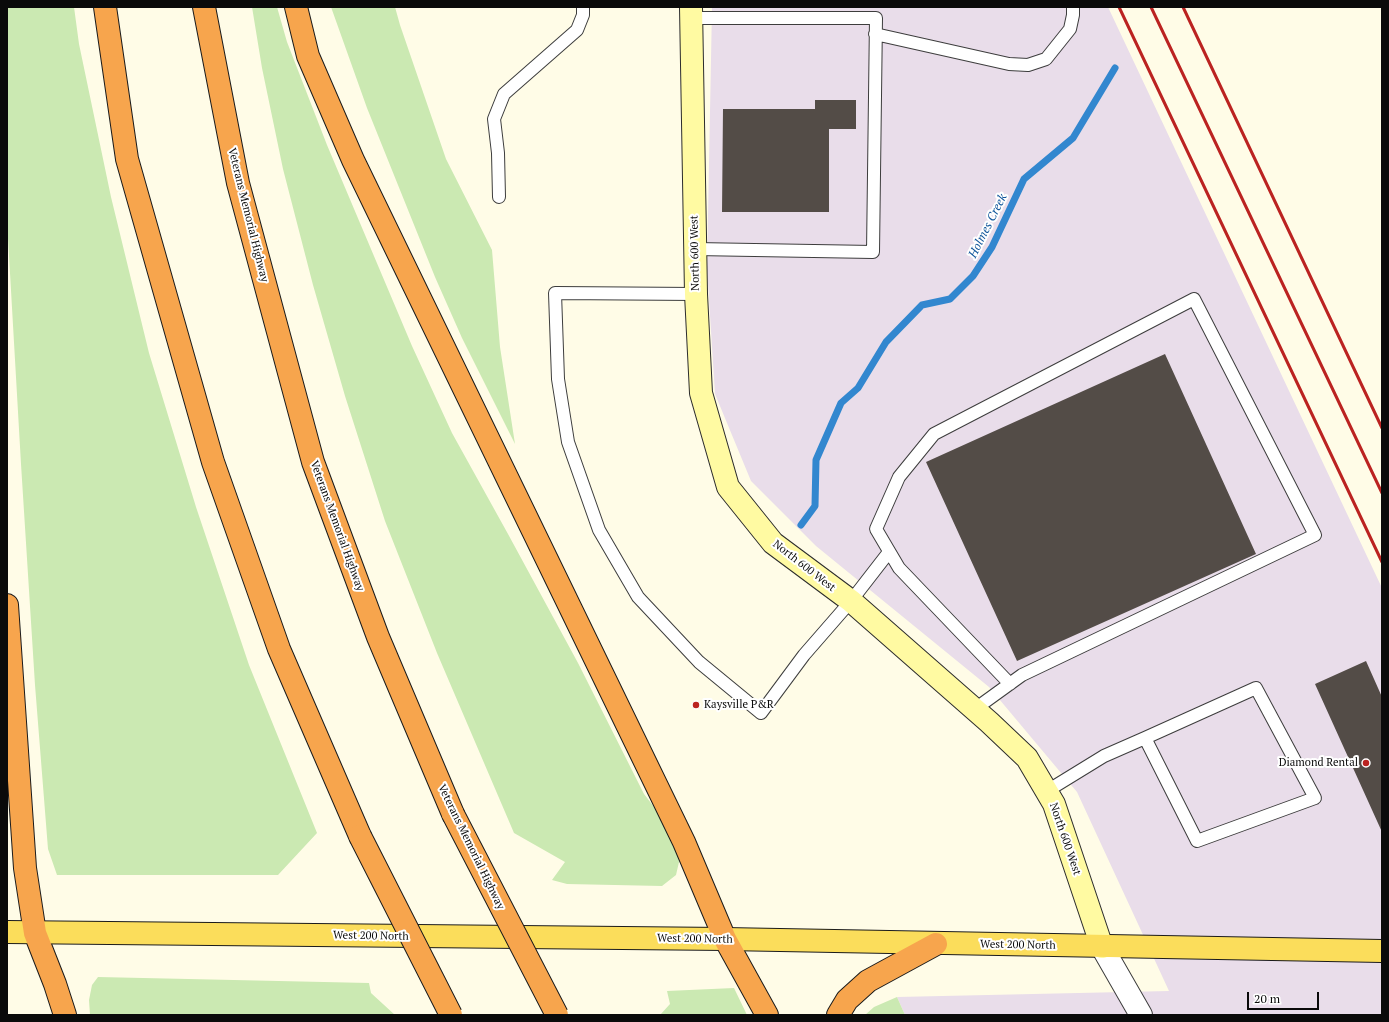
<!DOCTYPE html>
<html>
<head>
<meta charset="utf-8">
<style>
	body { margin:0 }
	#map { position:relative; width:1389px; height:1022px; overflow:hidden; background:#fffce7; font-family:"PT Serif",serif }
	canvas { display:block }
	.frame { position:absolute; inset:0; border:8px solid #0a0a0a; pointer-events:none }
	.scale { position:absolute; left:1247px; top:992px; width:72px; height:18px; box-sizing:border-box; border:2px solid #0a0a0a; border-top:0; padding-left:5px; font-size:12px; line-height:14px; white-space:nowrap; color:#0a0a0a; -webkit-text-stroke:3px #fff; paint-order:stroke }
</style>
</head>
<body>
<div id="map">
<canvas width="1389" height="1022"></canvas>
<div class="frame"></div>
<div class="scale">20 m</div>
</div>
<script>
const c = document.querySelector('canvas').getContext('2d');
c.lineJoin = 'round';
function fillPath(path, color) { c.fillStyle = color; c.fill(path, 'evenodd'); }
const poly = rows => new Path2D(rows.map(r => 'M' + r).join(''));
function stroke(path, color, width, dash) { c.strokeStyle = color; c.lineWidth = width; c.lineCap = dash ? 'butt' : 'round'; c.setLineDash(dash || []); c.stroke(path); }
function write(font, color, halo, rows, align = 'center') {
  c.font = font + ' "PT Serif",serif'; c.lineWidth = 4; c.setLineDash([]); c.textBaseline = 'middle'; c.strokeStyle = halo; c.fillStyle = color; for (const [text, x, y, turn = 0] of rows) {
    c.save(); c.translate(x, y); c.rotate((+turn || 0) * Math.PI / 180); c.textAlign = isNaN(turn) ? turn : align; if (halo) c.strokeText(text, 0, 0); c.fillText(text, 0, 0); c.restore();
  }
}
fillPath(poly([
	[712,7,1108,7,1382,588,1382,1015,905,1015,897,997,1169,991,1077,792,989,687,816,546,751,481,715,394,707,268]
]), '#e9ddea');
fillPath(poly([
	[7,7,74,7,79,44,111,197,149,353,196,507,249,665,317,833,278,875,57,875,48,849,35,685,21,464,7,221],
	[252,7,277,7,287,42,327,145,412,346,452,433,508,534,578,663,644,794,668,825,677,848,679,862,676,875,662,886,567,884,552,880,565,862,514,833,437,653,385,521,345,396,313,285,283,169,262,68],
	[331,7,395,7,400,25,446,159,492,250,500,347,515,444,462,338,435,277,367,108],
	[98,977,369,983,371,993,395,1015,90,1015,89,1000,92,985],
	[734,988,747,1015,660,1015,670,1004,667,991],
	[897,997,905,1015,865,1015,874,1007]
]), '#cbe9b2');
stroke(poly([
	[801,525,815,506,816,460,841,403,858,388,886,342,922,305,950,299,973,276,992,247,1024,179,1073,138,1115,68]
]), '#3287cf', 7);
fillPath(poly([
	[815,100,856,100,856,129,829,129,829,212,722,212,723,109,815,109],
	[1165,354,1256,554,1017,661,926,462],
	[1366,661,1382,697,1382,832,1315,684]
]), '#534c47');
const lane = poly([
	[691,18,876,18,873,252,695,249],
	[875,34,1009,64,1028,65,1046,59,1070,29,1073,15,1073,7],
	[499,197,498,153,494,119,504,94,577,30,583,15,583,7],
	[696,294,555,293,558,379,568,442,599,530,638,597,699,662,761,713,804,655,851,601,889,552],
	[975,709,1022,675,1315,535,1194,299,934,434,899,477,876,529,899,568,1010,684],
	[1047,791,1104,756,1145,738,1256,688,1315,798,1197,841,1145,738]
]);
const street = poly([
	[1102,947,1141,1015]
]);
const secondary = poly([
	[691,7,696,294,701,393,728,487,773,543,851,601,989,722,1027,758,1054,804,1102,947]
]);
const primary = poly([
	[7,932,725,939,1382,951]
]);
const highway = poly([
	[105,7,127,159,213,462,279,649,360,836],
	[204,7,238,183,313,462,378,637,453,814],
	[296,7,308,56,353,160,684,842,725,939,767,1015],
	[7,605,25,868,35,933,55,984,65,1015],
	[838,1015,847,1000,868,981,936,944]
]);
stroke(lane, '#3d3d3d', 14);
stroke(street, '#3d3d3d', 24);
stroke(secondary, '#2c2c2c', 24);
stroke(primary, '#1b1b1b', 24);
stroke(highway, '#1b1b1b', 24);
stroke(lane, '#fff', 12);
stroke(street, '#fff', 22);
stroke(secondary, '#fffaa2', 22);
stroke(primary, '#fbdd5b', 22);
stroke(highway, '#f7a54d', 22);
stroke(poly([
	[1119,7,1382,562],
	[1151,7,1382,493],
	[1183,7,1382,428]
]), '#bb2321', 3);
const highwayBridge = poly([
	[453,814,557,1015],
	[360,836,451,1015]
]);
stroke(highwayBridge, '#1b1b1b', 24, []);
stroke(highwayBridge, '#f7a54d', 22);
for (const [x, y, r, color] of [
	[696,705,4,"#bb2321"],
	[1366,763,4,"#bb2321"]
]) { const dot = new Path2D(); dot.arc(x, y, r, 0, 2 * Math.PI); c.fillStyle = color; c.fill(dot); stroke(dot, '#fff', 1.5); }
write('11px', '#0a0a0a', '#fff', [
	["Veterans Memorial Highway",248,215,76],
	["North 600 West",695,253,-91],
	["Veterans Memorial Highway",337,526,70],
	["North 600 West",804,566,38],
	["North 600 West",1065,839,71],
	["Veterans Memorial Highway",471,847,64],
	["West 200 North",371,936,1],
	["West 200 North",695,939,1],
	["West 200 North",1018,945,1]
]);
write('11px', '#0a0a0a', '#fff', [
	["Kaysville P&R",704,705],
	["Diamond Rental",1358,763,"right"]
], 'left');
write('italic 12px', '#13589c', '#fff', [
	["Holmes Creek",988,226,-63]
]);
</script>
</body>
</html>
